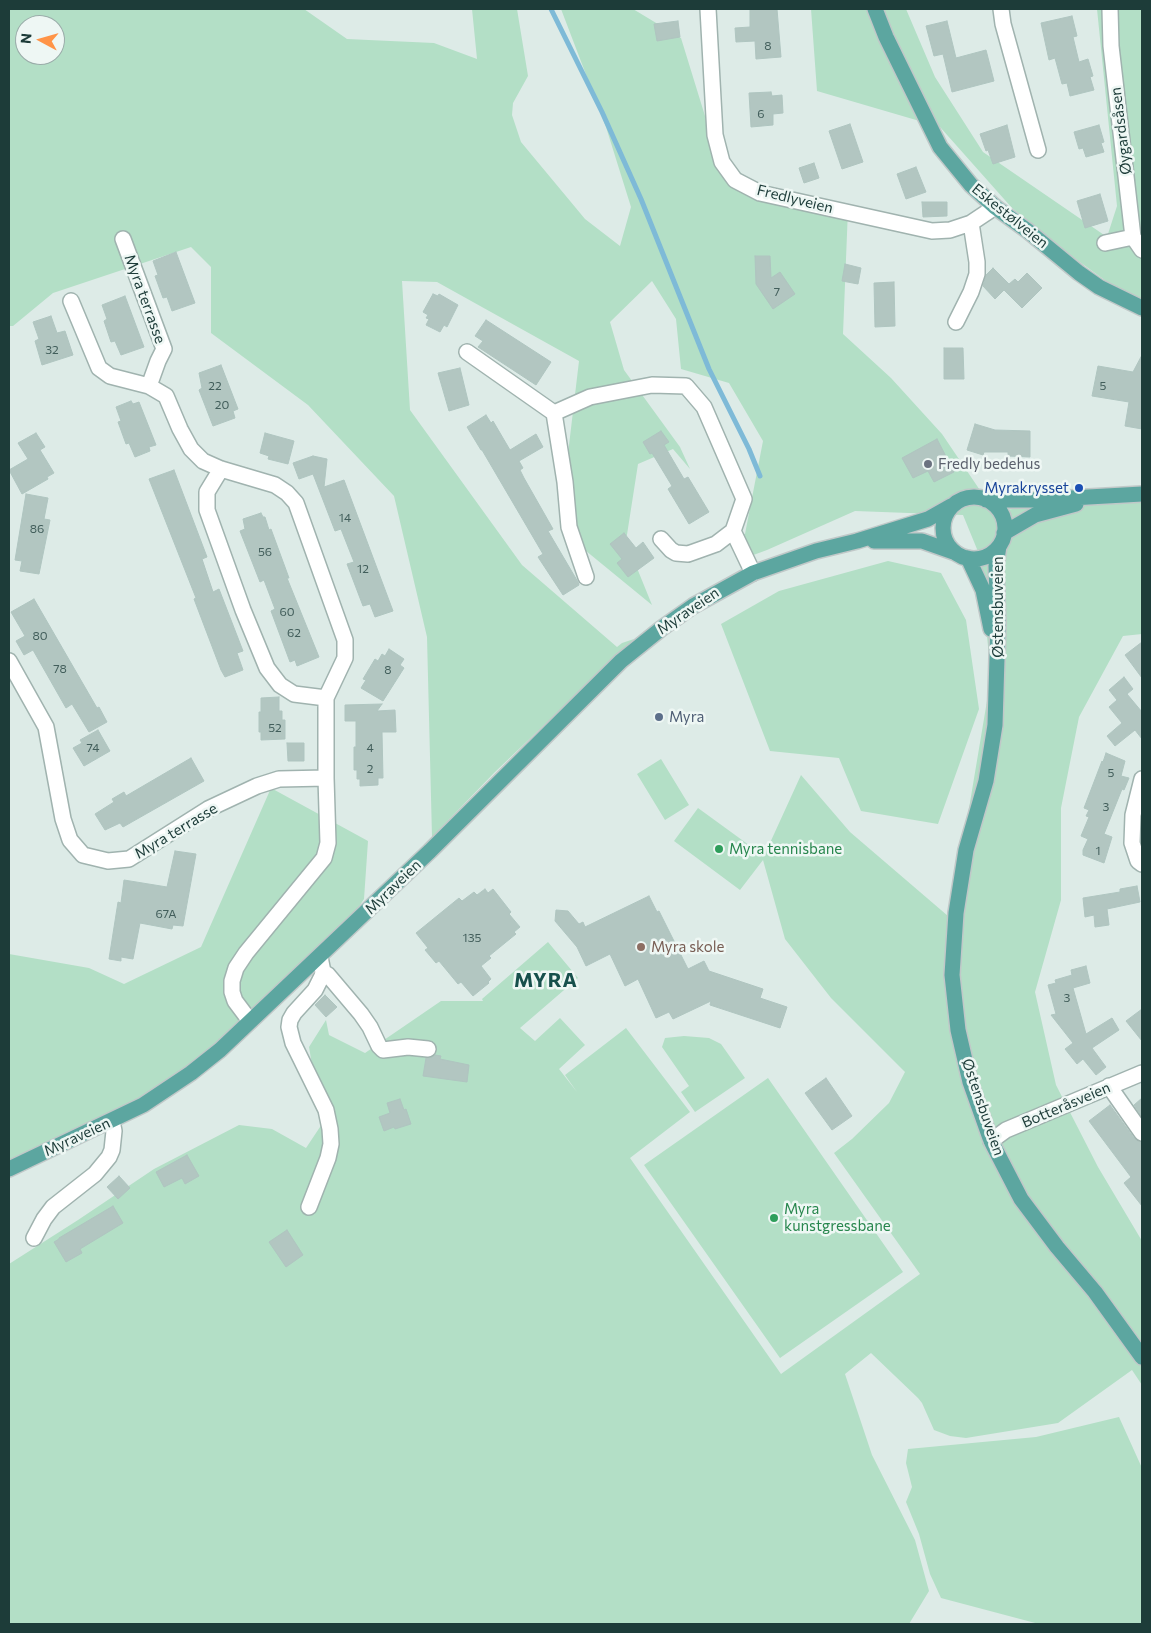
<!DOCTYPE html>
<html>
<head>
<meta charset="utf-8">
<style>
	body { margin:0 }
	#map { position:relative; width:1151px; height:1633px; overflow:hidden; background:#ddebe7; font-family:Commissioner,sans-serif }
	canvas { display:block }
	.frame { position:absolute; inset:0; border:10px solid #1d3c39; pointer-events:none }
	.north { position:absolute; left:15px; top:15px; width:50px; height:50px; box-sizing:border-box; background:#eef7f4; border:1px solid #9aaca9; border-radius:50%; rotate:276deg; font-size:14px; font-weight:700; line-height:20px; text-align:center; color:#1d3c39 }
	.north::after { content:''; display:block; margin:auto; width:18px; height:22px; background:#ff9447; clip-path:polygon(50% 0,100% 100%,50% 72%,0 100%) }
</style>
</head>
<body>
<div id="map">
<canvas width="1151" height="1633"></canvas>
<div class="frame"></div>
<div class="north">N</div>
</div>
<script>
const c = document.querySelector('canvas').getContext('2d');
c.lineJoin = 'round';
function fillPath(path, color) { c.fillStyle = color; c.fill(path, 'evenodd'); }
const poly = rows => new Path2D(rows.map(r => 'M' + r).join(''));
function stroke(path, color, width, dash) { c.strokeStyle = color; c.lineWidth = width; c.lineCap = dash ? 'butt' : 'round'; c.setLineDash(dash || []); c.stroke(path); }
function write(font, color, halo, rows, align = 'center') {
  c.font = font + ' Commissioner,sans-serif'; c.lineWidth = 5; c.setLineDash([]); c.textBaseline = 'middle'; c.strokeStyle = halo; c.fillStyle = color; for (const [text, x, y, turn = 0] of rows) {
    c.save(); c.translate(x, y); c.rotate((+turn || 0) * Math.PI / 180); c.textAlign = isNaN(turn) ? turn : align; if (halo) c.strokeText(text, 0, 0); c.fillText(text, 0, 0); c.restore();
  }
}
fillPath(poly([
	[9,9,304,9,347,39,434,43,477,59,472,9,517,9,528,76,513,103,512,115,521,142,585,219,620,246,631,207,606,127,561,9,633,9,681,38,709,129,745,181,848,209,843,334,891,378,942,434,994,511,1096,500,1142,498,1142,634,1123,636,1079,717,1061,808,1061,900,1035,992,1056,1085,1098,1167,1142,1241,1142,1385,1132,1370,1058,1423,966,1438,950,1436,934,1430,922,1403,918,1398,871,1353,845,1374,872,1455,915,1540,929,1591,909,1624,9,1624,9,1264,78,1220,154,1169,239,1125,272,1129,306,1148,322,1124,309,1047,326,1020,329,1035,365,1053,441,1001,483,1001,482,999,548,942,578,978,520,1028,535,1041,560,1018,585,1045,559,1069,577,1092,565,1075,626,1028,690,1112,630,1158,781,1374,920,1274,834,1153,852,1139,889,1103,905,1072,831,998,785,939,763,860,740,890,674,841,698,808,764,856,801,775,850,832,948,916,962,850,991,677,979,554,963,515,855,511,767,550,748,557,738,533,745,534,763,441,729,383,681,369,676,319,652,281,610,322,624,370,680,447,690,469,673,449,638,464,626,541,652,605,580,546,567,462,579,361,437,282,402,281,410,410,522,565,617,647,622,643,634,639,495,772,432,837,427,637,394,496,308,405,211,333,211,267,191,247,53,293,13,326,9,326],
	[25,25,55,25,55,55,25,55],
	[811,9,906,9,935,77,983,152,1107,237,1117,206,1097,9,1142,9,1142,307,1077,260,1012,208,940,127,817,91],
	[888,561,941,573,966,620,979,709,938,824,861,811,839,758,770,751,721,624,779,591],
	[661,759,689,805,665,820,637,774],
	[271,788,368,841,364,899,316,972,301,980,157,1091,9,1169,9,954,89,968,124,984,201,947],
	[684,1036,709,1038,721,1044,745,1078,695,1112,681,1092,689,1086,662,1047,665,1038],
	[768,1078,903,1272,780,1358,644,1165],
	[1119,1417,1142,1468,1142,1624,1039,1624,941,1598,930,1574,919,1534,906,1502,912,1487,906,1463,908,1449,1036,1437]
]), '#b3dfc6');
stroke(poly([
	[551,9,602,112,641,199,709,369,749,449,760,476]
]), '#7ebad7', 5);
const building = poly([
	[750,9,777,9,781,57,756,59,755,41,736,42,735,28,750,27,750,9],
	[1072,16,1077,36,1073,37,1079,62,1088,59,1093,76,1090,77,1094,90,1070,96,1067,83,1062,84,1055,58,1049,60,1041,23,1072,16],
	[678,21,680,37,657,41,654,24,678,21],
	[947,21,956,58,986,50,994,81,952,92,943,54,934,56,926,26,947,21],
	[771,92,772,96,782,95,783,113,773,114,773,125,751,127,749,93,771,92],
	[850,124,863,162,842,169,829,131,850,124],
	[1007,125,1015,157,993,164,988,150,986,151,980,134,1007,125],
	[1099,125,1104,142,1101,143,1104,152,1086,157,1083,148,1079,149,1074,132,1099,125],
	[814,163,819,178,804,183,799,168,814,163],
	[916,167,926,192,906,199,897,174,916,167],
	[1100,194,1108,221,1085,228,1077,201,1100,194],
	[922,202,947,202,947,216,923,217,922,202],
	[176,252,195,303,172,311,167,297,163,298,155,276,158,275,153,261,176,252],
	[755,256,770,256,771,278,780,272,795,294,773,309,756,284,755,256],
	[845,264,861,268,858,284,842,281,845,264],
	[993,268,1009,284,1015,279,1018,282,1027,273,1042,288,1022,308,1004,290,995,299,983,286,986,275,993,268],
	[894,282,895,326,875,327,874,283,894,282],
	[433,294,438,296,439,294,458,305,447,327,444,325,440,332,426,325,429,319,426,318,428,315,423,312,433,294],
	[125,296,144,347,121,355,115,341,111,342,104,321,107,319,102,305,125,296],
	[51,316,57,333,65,331,73,355,42,365,35,341,39,339,33,322,51,316],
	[486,320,551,362,536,385,478,347,483,341,475,336,486,320],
	[944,348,963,348,964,379,944,379,944,348],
	[1142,355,1142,429,1125,426,1129,402,1092,396,1098,366,1133,372,1142,355],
	[221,365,238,409,233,411,235,418,213,426,199,390,202,388,199,373,221,365],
	[460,368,469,405,449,411,438,373,460,368],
	[131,401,133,404,139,402,156,445,149,447,150,451,135,457,129,443,126,444,118,422,121,421,116,407,131,401],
	[486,415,491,423,493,421,510,450,536,434,543,447,519,461,523,468,520,470,524,478,553,529,548,531,578,582,579,585,563,595,538,557,543,554,482,450,481,450,467,427,486,415],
	[975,424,995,430,1030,431,1030,457,1008,456,1008,452,984,452,983,455,967,450,975,424],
	[661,431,669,442,664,445,684,479,688,477,709,512,689,524,668,489,672,486,652,453,650,454,643,442,661,431],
	[36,433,45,447,40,450,54,473,47,477,48,479,22,494,9,470,28,459,18,443,36,433],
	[265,433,294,441,288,464,268,459,269,456,260,453,265,433],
	[937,439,954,472,934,482,928,471,913,478,902,458,937,439],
	[313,456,327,459,324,487,344,480,393,611,375,617,370,604,363,606,347,564,354,562,341,529,335,531,313,474,299,479,293,463,313,456],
	[174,470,207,557,202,559,213,592,219,589,243,651,237,653,243,670,225,677,221,670,194,599,196,598,149,479,174,470],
	[26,494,48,498,44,519,50,520,39,574,20,571,22,561,15,560,26,494],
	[261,513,263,517,265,517,269,530,271,529,289,578,287,578,319,657,297,666,295,660,290,662,271,611,275,609,264,580,260,582,240,531,245,529,243,519,261,513],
	[624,533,636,548,643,542,654,558,628,577,617,563,622,559,610,544,624,533],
	[34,599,97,708,99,707,107,722,89,732,72,704,66,708,33,650,24,655,16,641,25,636,11,612,34,599],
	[1142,642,1142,678,1125,655,1142,642],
	[389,649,404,659,400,665,404,668,383,701,361,688,366,680,363,679,375,659,378,661,382,654,385,656,389,649],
	[1124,677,1133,689,1127,694,1142,712,1142,739,1135,730,1115,746,1107,736,1122,723,1109,707,1117,700,1109,690,1124,677],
	[279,697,279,711,282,711,282,720,285,720,285,739,261,740,261,732,259,732,259,712,261,712,261,698,279,697],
	[382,704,377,711,395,710,396,732,382,732,383,778,378,778,378,785,360,786,360,779,357,779,357,770,354,770,354,747,356,747,356,721,345,721,345,705,382,704],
	[98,730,110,751,84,766,73,748,82,743,80,740,98,730],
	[287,743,304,743,304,761,288,761,287,743],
	[1106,753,1125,761,1121,776,1129,778,1124,790,1122,789,1104,834,1112,837,1104,863,1083,855,1083,850,1088,839,1081,836,1089,817,1086,816,1089,810,1084,808,1102,761,1103,762,1106,753],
	[191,758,204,781,123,827,120,823,105,830,95,814,114,802,112,799,124,792,126,796,191,758],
	[175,851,196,854,183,926,173,925,172,929,140,923,133,959,121,957,121,961,109,959,118,902,121,903,124,880,167,887,175,851],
	[1137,886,1140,902,1107,909,1109,925,1095,927,1094,915,1085,917,1083,898,1120,892,1120,889,1137,886],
	[485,889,488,893,493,889,511,912,509,914,520,927,514,932,516,934,489,956,491,958,481,966,491,979,488,982,489,983,473,996,461,982,458,984,439,961,436,963,425,950,428,948,416,933,459,898,462,901,474,892,477,895,485,889],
	[649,896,657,912,659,911,688,969,704,961,709,971,763,989,760,998,787,1007,780,1028,710,1005,711,1001,673,1019,669,1012,656,1018,638,979,625,986,610,954,586,966,577,947,555,921,556,910,568,911,579,924,583,922,585,927,649,896],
	[1086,966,1090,983,1073,988,1086,1034,1112,1018,1119,1030,1092,1048,1106,1067,1096,1075,1083,1059,1077,1064,1065,1049,1073,1043,1051,1015,1056,1014,1048,985,1056,983,1055,980,1072,975,1071,970,1086,966],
	[325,995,337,1007,326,1017,315,1005,325,995],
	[1142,1009,1142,1041,1126,1021,1142,1009],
	[435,1055,441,1056,440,1059,469,1065,467,1082,423,1076,426,1058,431,1058,435,1055],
	[826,1078,852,1116,832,1130,805,1093,826,1078],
	[1142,1098,1142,1117,1134,1105,1142,1098],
	[400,1099,404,1110,406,1109,411,1124,395,1129,394,1127,384,1131,379,1117,390,1113,387,1103,400,1099],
	[1110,1105,1134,1138,1142,1142,1142,1206,1124,1183,1131,1177,1089,1121,1110,1105],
	[187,1155,199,1176,185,1184,182,1178,164,1187,156,1172,187,1155],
	[119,1176,130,1188,118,1199,107,1187,119,1176],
	[113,1206,123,1223,80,1249,82,1253,66,1262,54,1242,59,1239,59,1238,113,1206],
	[287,1230,303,1255,286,1267,269,1242,287,1230]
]);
fillPath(building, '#b2c6c1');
stroke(building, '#afc5c0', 1);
const minor = poly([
	[708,9,715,135,722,162,735,180,760,193,932,231,950,230,971,223,995,207],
	[1001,9,1003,24,1038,150],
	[1110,9,1111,46,1133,237,1142,250],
	[123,239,164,349,158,361,149,386],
	[1105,243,1133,237],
	[71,301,99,368,110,376,149,386,166,396,180,429,191,449,203,461,221,469,275,485,287,493,296,503,345,640,345,658,326,698,294,694,280,685,267,668,243,610,207,510,207,492,221,469],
	[956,322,971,292,977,274,977,262,971,223],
	[467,352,554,413],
	[661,539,671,550,676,553,688,554,716,544,733,531],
	[586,577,569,527,565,482,554,413,590,397,652,385,686,386,704,407,744,499,733,531,753,573],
	[9,661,46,727,63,819,70,840,83,855,108,861,129,859,208,809,257,786,279,779,326,778],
	[1142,779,1133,815,1132,843,1138,861,1142,864],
	[323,972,328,975,361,1014,370,1027,379,1046,383,1050,408,1047,428,1049],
	[250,1021,235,1001,232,992,232,981,236,968,246,953,324,858,328,843,326,778,326,698],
	[1109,1086,1142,1133],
	[991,1141,1006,1130,1142,1073],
	[309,1207,328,1158,331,1144,330,1129,326,1110,293,1043,289,1027,290,1020,294,1013,315,990,322,976,323,972,320,957],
	[34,1238,44,1219,53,1207,95,1174,109,1157,112,1150,114,1131,112,1121]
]);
const major = poly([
	[875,9,886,37,940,147,971,185,995,207,1028,231,1079,273,1099,287,1142,308],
	'943 528a31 31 0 1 1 62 0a31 31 0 1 1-62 0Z',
	[986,500,1035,500,1142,494],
	[1004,533,1035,515,1076,504],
	[874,541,922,541,956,553],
	[999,546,996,566,998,624,995,725,986,781,966,850,956,913,952,975,958,1030,970,1082,991,1141,1021,1199,1057,1247,1095,1292,1142,1357],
	[968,558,983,590,991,629],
	[9,1169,143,1105,191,1073,220,1050,430,851,621,661,662,628,693,606,753,573,816,551,857,541,928,519,951,506]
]);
stroke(minor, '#a0b3af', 18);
stroke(major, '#c0c8c8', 18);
stroke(minor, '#fff', 15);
stroke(major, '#5ca6a0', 15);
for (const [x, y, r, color] of [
	[928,464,5,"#6b7280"],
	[1079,488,5,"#1a4fb4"],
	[659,717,5,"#5c6f8a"],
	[719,849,5,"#2e9e5b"],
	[641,947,5,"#8d6e63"],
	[774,1218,5,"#2e9e5b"]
]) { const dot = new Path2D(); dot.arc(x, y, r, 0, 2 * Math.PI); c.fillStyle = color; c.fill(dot); stroke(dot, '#eef7f4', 2); }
write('12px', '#425e5b', null, [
	["8",768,46],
	["6",761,114],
	["7",777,292],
	["32",52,350],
	["22",215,386],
	["5",1103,386],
	["20",222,405],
	["14",345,518],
	["86",37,529],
	["56",265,552],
	["12",363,569],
	["60",287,612],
	["62",294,633],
	["80",40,636],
	["78",60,669],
	["8",388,670],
	["52",275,728],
	["74",93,748],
	["4",370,748],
	["2",370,769],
	["5",1111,773],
	["3",1106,807],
	["1",1098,851],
	["67A",166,914],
	["135",472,938],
	["3",1067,998]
]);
write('15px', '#1d3c39', '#eef7f4', [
	["Øygardsåsen",1121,131,-97],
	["Fredlyveien",795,199,14],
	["Eskestølveien",1010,216,39],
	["Myra terrasse",145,299,70],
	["Østensbuveien",998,607,-90],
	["Myraveien",688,611,-34],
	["Myra terrasse",176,831,-31],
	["Myraveien",393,887,-44],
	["Botteråsveien",1066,1105,-23],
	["Østensbuveien",983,1107,71],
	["Myraveien",77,1137,-25]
]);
write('15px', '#5b616d', '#eef7f4', [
	["Fredly bedehus",938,464]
], 'left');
write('15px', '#164399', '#eef7f4', [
	["Myrakrysset",1069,488]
], 'right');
write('15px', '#4e5e75', '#eef7f4', [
	["Myra",669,717]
], 'left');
write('15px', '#27864d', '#eef7f4', [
	["Myra tennisbane",729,849],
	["Myra",784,1209],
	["kunstgressbane",784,1226]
], 'left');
write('15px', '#785e54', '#eef7f4', [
	["Myra skole",651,947]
], 'left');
c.letterSpacing = '1px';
write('bold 20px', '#17504c', '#eef7f4', [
	["MYRA",546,980]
]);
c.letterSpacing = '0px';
</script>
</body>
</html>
